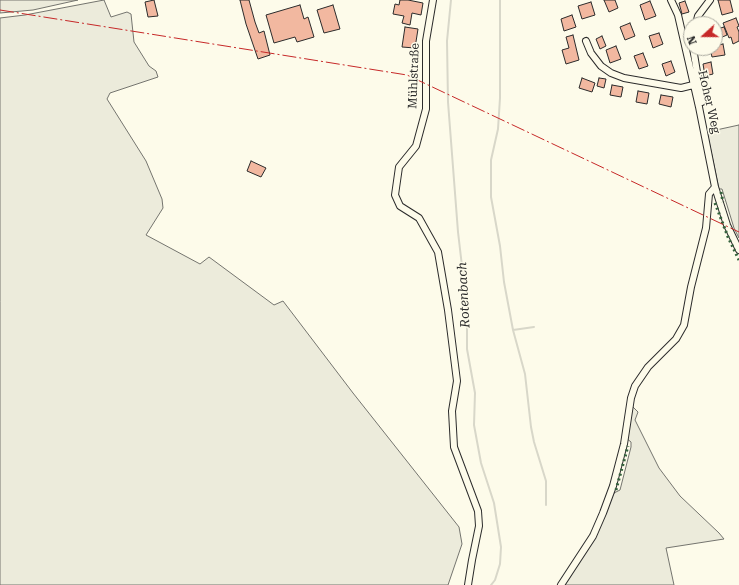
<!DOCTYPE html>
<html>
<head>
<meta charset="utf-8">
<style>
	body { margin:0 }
	#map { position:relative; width:739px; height:585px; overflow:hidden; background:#fdfbea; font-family:"Roboto Serif",serif }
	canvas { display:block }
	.north { position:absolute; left:683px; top:16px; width:40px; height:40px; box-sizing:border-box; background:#fdfbea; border:1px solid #a9a89e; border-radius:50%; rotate:249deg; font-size:11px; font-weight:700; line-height:16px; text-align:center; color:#2b2b2b }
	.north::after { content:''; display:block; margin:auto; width:14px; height:18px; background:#c62828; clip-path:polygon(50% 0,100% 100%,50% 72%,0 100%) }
</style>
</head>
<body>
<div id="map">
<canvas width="739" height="585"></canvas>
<div class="north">N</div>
</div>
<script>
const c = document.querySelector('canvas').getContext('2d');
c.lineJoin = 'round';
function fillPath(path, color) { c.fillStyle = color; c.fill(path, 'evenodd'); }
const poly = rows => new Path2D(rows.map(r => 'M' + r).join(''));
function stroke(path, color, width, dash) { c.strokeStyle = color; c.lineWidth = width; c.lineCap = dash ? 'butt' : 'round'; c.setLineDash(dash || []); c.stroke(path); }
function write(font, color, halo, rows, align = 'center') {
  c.font = font + ' "Roboto Serif",serif'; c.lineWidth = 3; c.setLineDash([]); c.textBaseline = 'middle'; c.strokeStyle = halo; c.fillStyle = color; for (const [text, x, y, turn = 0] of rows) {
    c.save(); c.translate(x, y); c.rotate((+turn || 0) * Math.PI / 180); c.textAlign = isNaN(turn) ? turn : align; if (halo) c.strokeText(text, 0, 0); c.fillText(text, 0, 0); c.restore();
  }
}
const green = poly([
	[0,0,78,0,33,10,0,13,0,0],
	[104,0,111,17,127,12,131,14,134,42,149,66,156,71,158,77,110,93,107,99,146,161,162,199,163,208,146,235,200,264,209,257,274,305,283,301,353,393,459,527,462,544,448,585,0,585,0,18,25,15,104,0],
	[739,125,739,238,734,228,722,189,719,189,707,132,739,125],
	[632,406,638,412,635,420,659,468,680,496,719,533,724,539,666,548,674,585,564,585,614,493,620,490,631,447,631,442,626,438,632,406]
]);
fillPath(green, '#ecebdb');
stroke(green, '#74746e', 1);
stroke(poly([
	[451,0,447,41,448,102,458,232,467,309,467,349,475,393,474,425,481,463,494,503,501,547,500,564,495,580,491,585],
	[500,0,500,98,498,129,491,160,491,197,500,246,504,282,513,330,525,374,531,427,534,442,546,481,546,505],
	[513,330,534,327]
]), '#d8d7c9', 2);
const building = poly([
	[154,0,158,16,148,17,145,2,154,0],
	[240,0,249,0,255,22,259,33,264,31,270,55,258,59,246,24,240,0],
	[400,0,408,0,423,3,421,15,412,13,410,25,402,23,404,16,393,14,395,4,399,5,400,0],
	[604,0,615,0,618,8,609,12,604,0],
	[718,0,730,0,733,12,722,15,718,0],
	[650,1,656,16,645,20,640,5,650,1],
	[685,1,689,12,682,14,679,3,685,1],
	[591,2,595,15,582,19,578,6,591,2],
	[300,5,304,19,308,17,314,37,297,42,295,37,274,43,266,15,300,5],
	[333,5,340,29,324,33,317,10,333,5],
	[572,15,576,27,564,31,561,19,572,15],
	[736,18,739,26,737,27,739,32,739,41,733,44,731,37,729,38,723,23,736,18],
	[630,23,635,36,625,40,620,27,630,23],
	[405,27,418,29,415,48,402,47,405,27],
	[724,27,727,35,720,38,717,29,724,27],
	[659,33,663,44,653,48,649,36,659,33],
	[573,35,579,60,566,64,562,50,569,48,566,37,573,35],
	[602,36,606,46,600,49,596,39,602,36],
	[723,44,725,55,712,57,710,48,715,48,715,46,723,44],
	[616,46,621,59,610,63,606,50,616,46],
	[643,53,648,66,639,69,634,56,643,53],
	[671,61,675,72,666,76,662,64,671,61],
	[711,62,713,74,705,76,703,64,711,62],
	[582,78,595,83,592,92,579,88,582,78],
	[599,78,606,79,604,88,597,86,599,78],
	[612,85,623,87,621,97,610,95,612,85],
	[638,91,649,93,647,104,636,102,638,91],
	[661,95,673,97,671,107,659,104,661,95],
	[251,161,266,168,261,177,247,171,251,161]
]);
fillPath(building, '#f2b8a0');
stroke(building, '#2b2b2b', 1);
const street = poly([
	[433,0,426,41,426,109,416,146,399,167,395,195,400,206,419,218,438,252,448,310,457,381,452,411,454,447,478,511,479,526,472,560,468,585],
	[671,0,678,15,699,107,715,187,727,225,739,250],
	[696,24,698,16,710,0],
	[586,41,591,53,601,66,611,73,624,78,681,88,693,85],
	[693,48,702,102],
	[561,585,593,536,603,513,613,486,624,444,631,398,635,386,648,367,676,339,684,325,691,287,706,228,709,194,715,187]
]);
stroke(street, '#2b2b2b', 8);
stroke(street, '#fdfbea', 6);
stroke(poly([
	[721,192,723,202],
	[715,203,728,237,739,260],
	[616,490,628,446]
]), '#34623c', 3, [2, 3]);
stroke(poly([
	[0,10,407,75,739,232]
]), '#c62828', 1, [14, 3, 2, 3]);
write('12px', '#2b2b2b', '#fdfbea', [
	["Mühlstraße",414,76,-88],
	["Hoher Weg",709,102,77]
]);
write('italic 13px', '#2b2b2b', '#fdfbea', [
	["Rotenbach",464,295,-93]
]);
</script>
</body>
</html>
